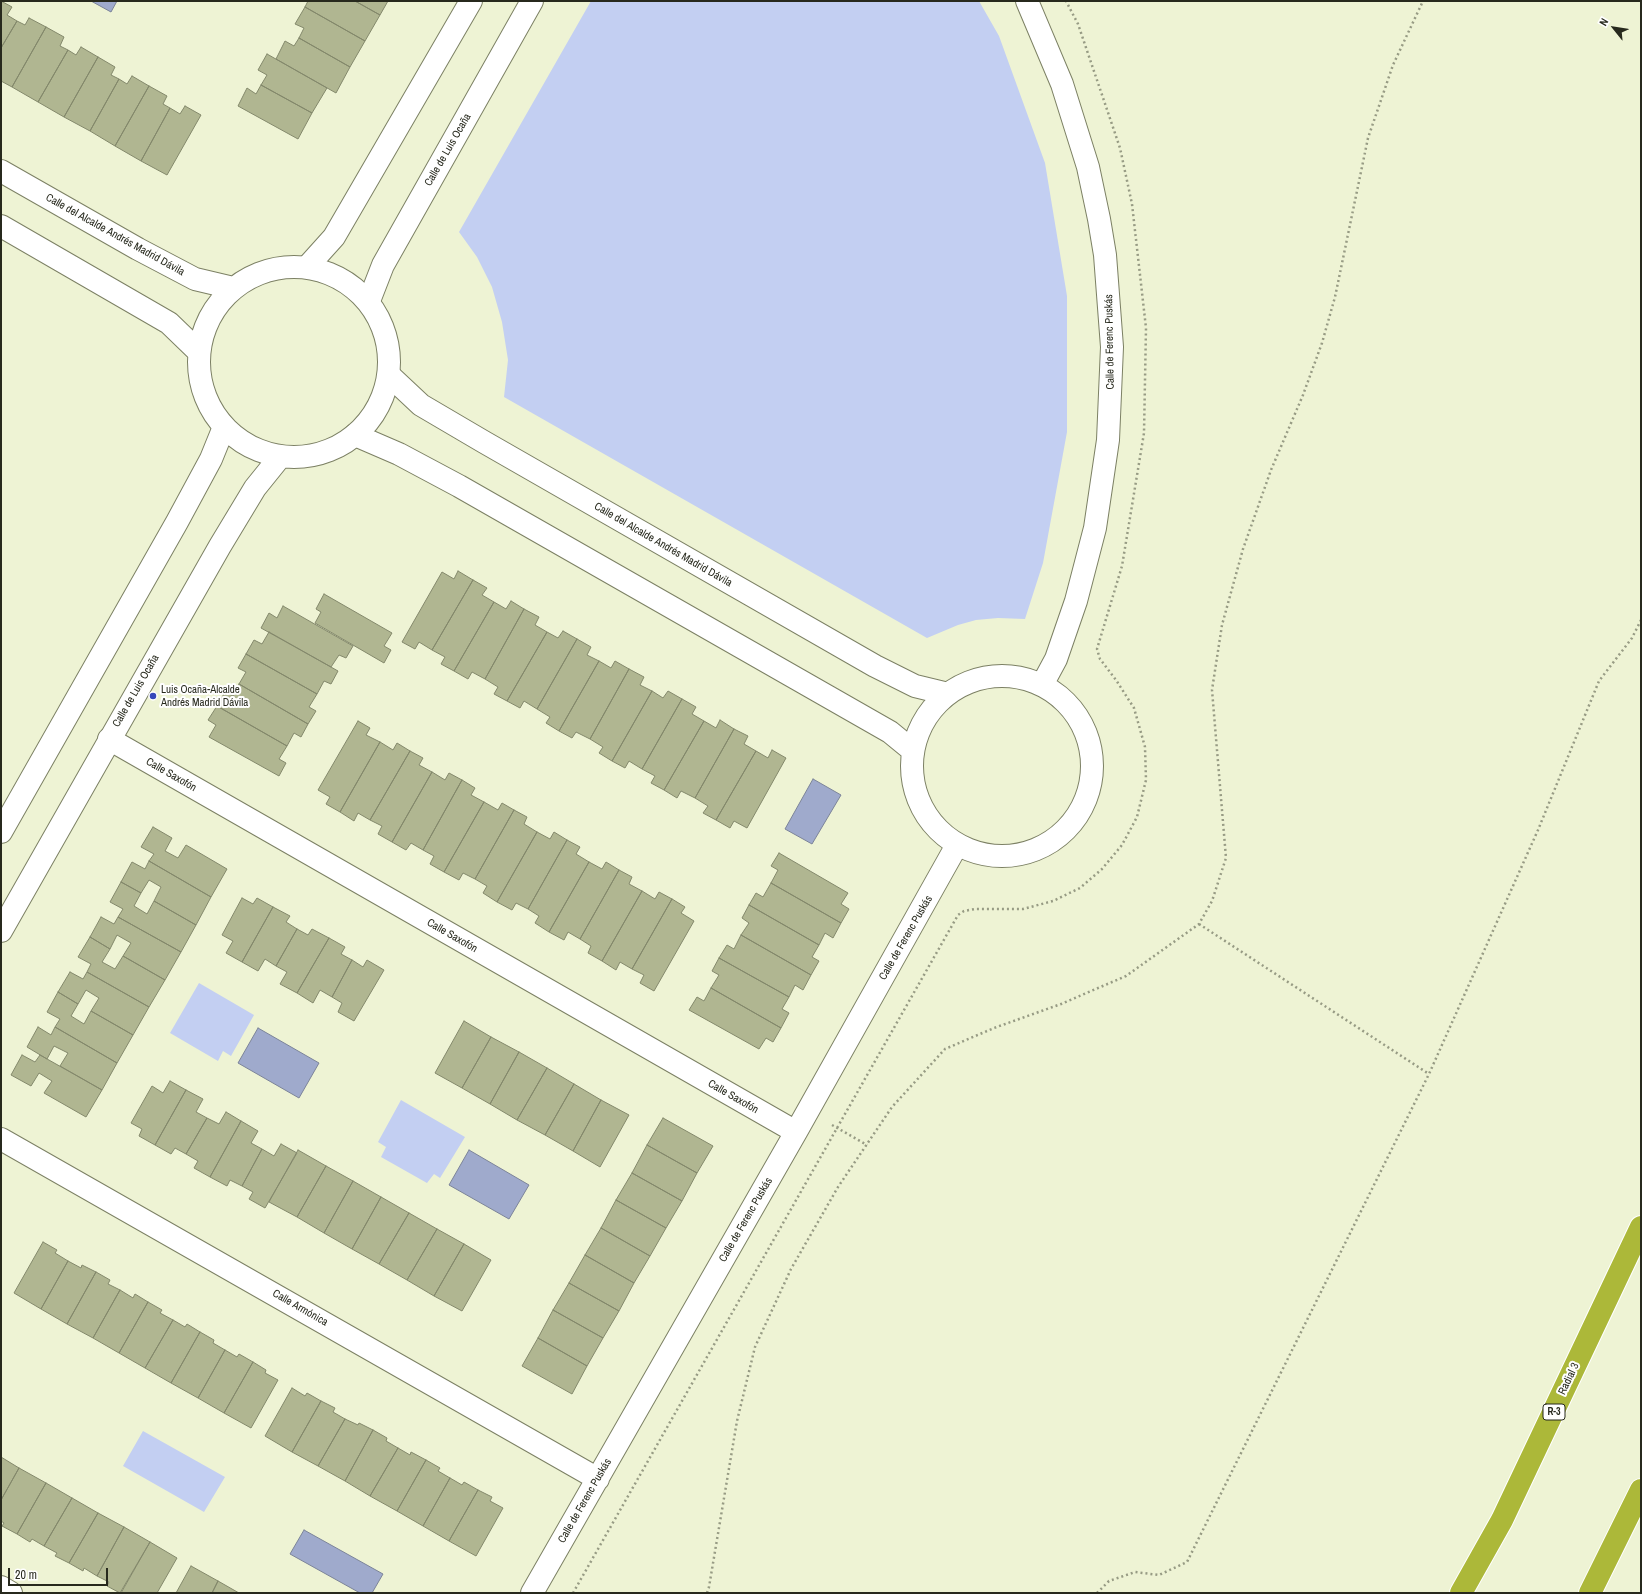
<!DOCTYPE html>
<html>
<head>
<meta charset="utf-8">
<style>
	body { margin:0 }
	#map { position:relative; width:1642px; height:1594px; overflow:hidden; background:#eef3d4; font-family:"Archivo Narrow",sans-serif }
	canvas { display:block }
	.frame { position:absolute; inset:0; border:2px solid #27291d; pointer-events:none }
	.north { position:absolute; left:1594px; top:8px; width:40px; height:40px; -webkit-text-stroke:3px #fff; paint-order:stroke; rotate:300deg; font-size:11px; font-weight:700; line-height:16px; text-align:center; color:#27291d }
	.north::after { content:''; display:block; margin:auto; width:14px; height:18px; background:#27291d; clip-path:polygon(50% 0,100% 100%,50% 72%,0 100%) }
	.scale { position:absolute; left:8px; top:1568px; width:100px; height:18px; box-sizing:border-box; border:2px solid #27291d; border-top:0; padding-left:5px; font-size:12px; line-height:14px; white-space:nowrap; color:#27291d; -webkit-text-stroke:3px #fff; paint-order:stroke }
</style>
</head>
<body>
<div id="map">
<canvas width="1642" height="1594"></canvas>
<div class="frame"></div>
<div class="north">N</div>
<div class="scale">20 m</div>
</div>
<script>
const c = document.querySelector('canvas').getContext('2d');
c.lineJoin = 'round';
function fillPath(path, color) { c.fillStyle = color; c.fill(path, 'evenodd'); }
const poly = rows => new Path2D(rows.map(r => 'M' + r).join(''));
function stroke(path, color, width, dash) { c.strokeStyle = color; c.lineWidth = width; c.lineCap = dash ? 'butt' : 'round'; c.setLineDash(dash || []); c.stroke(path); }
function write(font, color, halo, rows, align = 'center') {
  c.font = font + ' "Archivo Narrow",sans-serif'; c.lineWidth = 4; c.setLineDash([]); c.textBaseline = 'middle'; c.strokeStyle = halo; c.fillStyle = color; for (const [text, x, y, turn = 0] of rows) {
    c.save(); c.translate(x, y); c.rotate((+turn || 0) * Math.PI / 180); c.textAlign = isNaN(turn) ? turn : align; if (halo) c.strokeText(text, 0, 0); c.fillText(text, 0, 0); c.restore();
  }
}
fillPath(poly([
	[591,1,979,1,999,36,1045,163,1067,296,1067,432,1043,563,1025,619,998,618,976,620,958,625,927,638,504,397,508,360,502,322,492,287,477,257,459,232],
	[199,983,254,1015,231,1056,223,1051,218,1061,170,1033],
	[401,1100,465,1137,440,1178,434,1174,427,1183,381,1157,386,1147,378,1142],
	[143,1431,225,1477,204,1512,123,1466]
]), '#c3cff2');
const water = poly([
	[91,1,117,1,111,12,91,1],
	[813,779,841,795,812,844,785,829,813,779],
	[258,1028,319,1063,299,1098,238,1063,258,1028],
	[469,1150,529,1185,509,1219,449,1185,469,1150],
	[304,1530,383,1574,372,1593,360,1593,290,1554,304,1530]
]);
fillPath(water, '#9faacc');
stroke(water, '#7b8398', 1);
const building = poly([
	[1,1,12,7,7,15,17,21,1,48,1,1],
	[308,1,355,1,380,15,365,41,305,7,308,1],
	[355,1,388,1,380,15,355,1],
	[305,7,365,41,350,67,299,38,304,28,295,24,305,7],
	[29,18,46,27,12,87,1,81,1,48,17,21,25,25,29,18],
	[46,27,64,37,60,46,68,50,38,102,12,87,46,27],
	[299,38,350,67,336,93,276,59,285,41,294,46,299,38],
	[81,47,98,57,64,117,38,102,68,50,76,55,81,47],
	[267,54,327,88,312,113,261,85,267,75,258,70,267,54],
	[98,57,115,67,111,75,119,79,90,131,64,117,98,57],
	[132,76,149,86,115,146,90,131,119,79,127,84,132,76],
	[261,85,312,113,298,139,238,106,247,88,256,94,261,85],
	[149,86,167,96,163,104,170,108,141,161,115,146,149,86],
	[185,106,201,115,167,175,141,161,170,108,180,114,185,106],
	[458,571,473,580,432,650,419,642,415,649,402,642,442,572,454,579,458,571],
	[473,580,487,588,482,595,494,602,454,671,441,664,445,657,432,650,473,580],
	[324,594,392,633,384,646,391,650,384,663,315,623,321,612,316,609,324,594],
	[511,601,524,609,485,679,472,672,468,679,454,671,494,602,506,609,511,601],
	[283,606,353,646,346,658,339,655,331,667,261,628,269,613,277,618,283,606],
	[524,609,539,617,535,625,547,632,507,701,494,694,498,687,485,679,524,609],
	[563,631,577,639,537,709,524,701,520,708,507,701,547,632,558,638,563,631],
	[269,632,338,671,331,684,324,681,317,694,246,654,254,640,262,644,269,632],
	[577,639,591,647,587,655,599,661,559,731,546,723,550,717,537,709,577,639],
	[246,654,317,694,309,707,316,711,308,724,239,684,246,672,238,668,246,654],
	[599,661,611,668,615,661,629,669,590,739,576,732,572,738,559,731,599,661],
	[629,669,644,677,640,685,652,691,612,761,599,753,603,747,590,739,629,669],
	[239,684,308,724,301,737,294,733,287,746,217,706,225,692,233,696,239,684],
	[652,691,663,698,668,691,682,699,642,769,629,761,625,768,612,761,652,691],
	[682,699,696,707,692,714,704,721,664,790,651,783,655,776,642,769,682,699],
	[217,706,287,746,279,759,286,763,279,776,209,737,216,725,208,720,217,706],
	[720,720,734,729,695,798,681,791,677,798,664,790,704,721,716,728,720,720],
	[358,721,370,728,366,735,380,742,340,812,326,804,330,797,318,790,358,721],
	[734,729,748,736,744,744,756,751,716,820,703,813,708,806,695,798,734,729],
	[380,742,393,750,397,743,410,751,370,820,358,813,354,821,340,812,380,742],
	[772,750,786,758,747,828,734,821,730,828,716,820,756,751,768,758,772,750],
	[410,751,423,758,419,765,432,772,392,842,378,834,382,826,370,820,410,751],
	[432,772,445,780,449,773,462,780,423,850,411,843,406,850,392,842,432,772],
	[462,780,475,788,471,795,484,802,444,872,430,864,434,856,423,850,462,780],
	[484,802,498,810,502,803,514,810,475,879,463,873,459,880,444,872,484,802],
	[514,810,527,817,524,824,537,832,497,902,483,893,487,886,475,879,514,810],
	[153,827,172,838,165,851,178,858,186,845,227,869,211,897,149,861,154,854,141,847,153,827],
	[537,832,550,839,554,832,567,840,528,909,516,903,512,910,497,902,537,832],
	[567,840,580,847,576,854,589,862,549,932,535,923,539,916,528,909,567,840],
	[779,853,848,893,841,904,849,909,841,923,771,883,778,870,771,866,779,853],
	[149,861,211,897,196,925,154,901,161,887,149,880,141,893,121,882,132,862,145,869,149,861],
	[589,862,602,869,606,862,619,870,580,939,568,932,564,940,549,932,589,862],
	[619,870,632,877,629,884,642,891,602,961,588,953,591,946,580,939,619,870],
	[121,882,141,893,134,906,147,914,154,901,196,925,181,952,118,917,123,909,110,902,121,882],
	[771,883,841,923,833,938,825,933,819,945,749,905,756,893,763,897,771,883],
	[642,891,655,899,659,892,672,899,632,969,620,962,616,970,602,961,642,891],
	[242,898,253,904,257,898,273,907,242,962,226,953,233,941,222,935,242,898],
	[672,899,685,907,681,913,694,921,654,991,640,983,644,975,632,969,672,899],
	[749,905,819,945,812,957,819,961,811,975,741,935,749,923,742,918,749,905],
	[273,907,290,916,286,922,297,929,276,966,265,959,258,971,242,962,273,907],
	[101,917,114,924,118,917,181,952,165,980,123,956,131,943,117,935,110,949,90,937,101,917],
	[297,929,308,935,312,929,329,938,297,993,280,984,287,972,276,966,297,929],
	[741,935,811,975,803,990,795,985,789,997,719,958,727,945,734,949,741,935],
	[90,937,110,949,102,962,115,969,123,956,165,980,149,1007,87,972,91,964,78,957,90,937],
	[329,938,345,947,341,954,352,960,332,997,320,990,313,1003,297,993,329,938],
	[719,958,789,997,782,1009,789,1013,781,1028,711,988,719,975,712,971,719,958],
	[352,960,363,967,367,960,384,970,354,1021,338,1012,342,1003,332,997,352,960],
	[70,972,83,979,87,972,149,1007,133,1035,91,1011,99,998,86,990,78,1004,58,992,70,972],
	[711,988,781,1028,773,1042,766,1038,759,1049,689,1010,697,997,704,1001,711,988],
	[58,992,78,1004,71,1016,84,1024,91,1011,133,1035,117,1063,55,1027,60,1019,47,1012,58,992],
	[464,1021,491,1037,462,1088,435,1073,464,1021],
	[38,1027,51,1035,55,1027,117,1063,102,1090,60,1066,68,1053,54,1046,47,1059,27,1047,38,1027],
	[491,1037,519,1052,490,1104,462,1088,491,1037],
	[519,1052,547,1068,517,1120,490,1104,519,1052],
	[22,1055,35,1062,40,1055,102,1090,86,1117,44,1093,52,1081,39,1073,31,1086,11,1075,22,1055],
	[547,1068,574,1084,545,1135,517,1120,547,1068],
	[170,1081,186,1090,155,1145,139,1136,142,1129,131,1123,152,1086,163,1093,170,1081],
	[574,1084,601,1100,573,1151,545,1135,574,1084],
	[186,1090,203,1099,196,1112,207,1118,186,1154,175,1148,171,1154,155,1145,186,1090],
	[601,1100,629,1115,600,1167,573,1151,601,1100],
	[226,1112,241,1121,210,1177,194,1168,198,1161,186,1154,207,1118,219,1124,226,1112],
	[663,1118,713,1146,697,1173,647,1145,663,1118],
	[241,1121,258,1131,251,1143,262,1149,242,1186,230,1180,227,1186,210,1177,241,1121],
	[281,1144,297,1153,265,1208,249,1199,253,1192,242,1186,262,1149,274,1156,281,1144],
	[647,1145,697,1173,682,1201,632,1173,647,1145],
	[298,1150,326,1166,297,1217,269,1202,298,1150],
	[326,1166,353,1181,324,1233,297,1217,326,1166],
	[632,1173,682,1201,666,1228,616,1200,632,1173],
	[353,1181,381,1197,352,1249,324,1233,353,1181],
	[381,1197,409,1213,379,1264,352,1249,381,1197],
	[616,1200,666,1228,650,1256,601,1228,616,1200],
	[409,1213,437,1229,407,1280,379,1264,409,1213],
	[601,1228,650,1256,634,1283,585,1255,601,1228],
	[437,1229,464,1244,434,1296,407,1280,437,1229],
	[43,1242,57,1250,55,1253,68,1261,41,1309,14,1293,43,1242],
	[464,1244,491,1260,462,1311,434,1296,464,1244],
	[585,1255,634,1283,619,1311,569,1283,585,1255],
	[68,1261,81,1268,82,1265,96,1272,67,1324,41,1309,68,1261],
	[96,1272,110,1280,108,1284,120,1290,93,1338,67,1324,96,1272],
	[569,1283,619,1311,603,1338,553,1310,569,1283],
	[120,1290,133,1298,135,1294,148,1302,119,1353,93,1338,120,1290],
	[148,1302,162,1310,160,1313,173,1320,145,1368,119,1353,148,1302],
	[553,1310,603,1338,587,1366,538,1338,553,1310],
	[173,1320,185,1327,187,1324,200,1332,171,1383,145,1368,173,1320],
	[200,1332,214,1340,213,1343,225,1350,198,1398,171,1383,200,1332],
	[538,1338,587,1366,572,1394,522,1366,538,1338],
	[225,1350,237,1357,239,1354,253,1362,224,1413,198,1398,225,1350],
	[253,1362,266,1370,265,1373,278,1380,251,1428,224,1413,253,1362],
	[292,1388,305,1396,307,1393,321,1401,292,1452,265,1436,292,1388],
	[321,1401,335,1408,333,1412,345,1419,318,1466,292,1452,321,1401],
	[345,1419,358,1425,359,1423,373,1430,345,1481,318,1466,345,1419],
	[373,1430,387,1438,386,1441,398,1448,370,1496,345,1481,373,1430],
	[398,1448,410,1455,411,1452,426,1460,397,1511,370,1496,398,1448],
	[1,1457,19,1468,1,1500,1,1457],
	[426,1460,440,1468,438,1471,450,1478,423,1526,397,1511,426,1460],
	[19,1468,46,1483,17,1534,2,1526,4,1523,1,1521,1,1500,19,1468],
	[450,1478,462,1485,464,1482,478,1490,449,1541,423,1526,450,1478],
	[46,1483,72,1498,44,1546,32,1539,30,1542,17,1534,46,1483],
	[478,1490,492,1497,490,1501,503,1508,476,1556,449,1541,478,1490],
	[72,1498,98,1513,69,1563,55,1556,57,1553,44,1546,72,1498],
	[98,1513,124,1527,97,1576,84,1568,83,1571,69,1563,98,1513],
	[124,1527,150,1542,120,1593,107,1586,109,1582,97,1576,124,1527],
	[150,1542,177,1558,157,1593,121,1593,150,1542],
	[191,1566,218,1581,212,1593,176,1593,191,1566],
	[218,1581,239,1593,212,1593,218,1581]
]);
fillPath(building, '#b0b691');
stroke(building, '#83886b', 1);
const street = poly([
	[1027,1,1062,84,1088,167,1099,219,1105,255,1112,347,1108,440,1095,528,1076,601,1056,659,1042,685],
	[307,267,334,237,471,1],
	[369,301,383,265,532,1],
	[389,375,421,405,484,442,875,666,915,686,948,694],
	[355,435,399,454,459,486,890,732,912,750],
	'912 766a90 90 0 1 1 180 0a90 90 0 1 1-180 0Z',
	[109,739,796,1132],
	[1,1139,598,1479],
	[1,1587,11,1593],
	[532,1593,796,1132,957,845]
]);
const secondary = poly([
	[1,171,138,249,195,279,233,288],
	[1,226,169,323,199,352],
	'199 362a95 95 0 1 1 190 0a95 95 0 1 1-190 0Z',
	[1,832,177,522,211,459,224,427],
	[1,931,220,546,255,488,280,457]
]);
const highway = poly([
	[1461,1593,1502,1520,1641,1227],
	[1590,1593,1641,1490]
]);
stroke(street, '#7c8064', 24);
stroke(secondary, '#7c8064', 24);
stroke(highway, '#fff', 24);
stroke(poly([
	[1199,924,1429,1074],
	[832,1125,867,1145],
	[573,1593,958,915,964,911,975,909,1023,909,1053,901,1080,888,1102,869,1122,845,1137,817,1146,780,1145,747,1134,708,1116,680,1100,659,1097,649,1122,566,1144,433,1146,328,1132,204,1120,148,1078,24,1066,1],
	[707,1593,709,1587,737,1421,755,1347,791,1269,838,1187,892,1107,945,1049,994,1028,1061,1004,1126,976,1199,924,1212,901,1226,858,1212,690,1222,625,1243,549,1271,470,1303,395,1322,343,1335,297,1368,138,1393,65,1423,1],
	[1097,1593,1109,1581,1135,1572,1159,1575,1187,1562,1429,1074,1538,830,1599,681,1632,638,1641,620]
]), '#979b84', 2.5, [2, 3]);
stroke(street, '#fff', 22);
stroke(secondary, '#fff', 22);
stroke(highway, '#acb839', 22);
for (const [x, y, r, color] of [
	[153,696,4,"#3547ba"]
]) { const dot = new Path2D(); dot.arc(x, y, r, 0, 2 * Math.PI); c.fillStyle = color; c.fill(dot); stroke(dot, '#fff', 1.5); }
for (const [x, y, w] of [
	[1554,1412,22]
]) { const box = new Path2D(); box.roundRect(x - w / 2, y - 8, w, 16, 3); c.fillStyle = '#fff'; c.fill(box); stroke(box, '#27291d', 1); }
write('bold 10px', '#27291d', null, [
	["R-3",1554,1412]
]);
write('11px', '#27291d', '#fff', [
	["Calle de Luis Ocaña",448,150,-60],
	["Calle del Alcalde Andrés Madrid Dávila",115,235,29],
	["Calle de Ferenc Puskás",1110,342,-91],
	["Calle del Alcalde Andrés Madrid Dávila",663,545,30],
	["Calle de Luis Ocaña",136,691,-60],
	["Calle Saxofón",171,775,30],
	["Calle Saxofón",452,936,30],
	["Calle de Ferenc Puskás",906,938,-60],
	["Calle Saxofón",733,1097,30],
	["Calle de Ferenc Puskás",746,1220,-60],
	["Calle Armónica",300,1308,30],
	["Radial 3",1569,1379,-65],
	["Calle de Ferenc Puskás",585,1501,-60]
]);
write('11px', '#27291d', '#fff', [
	["Luis Ocaña-Alcalde",161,690],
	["Andrés Madrid Dávila",161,703]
], 'left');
</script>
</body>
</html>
